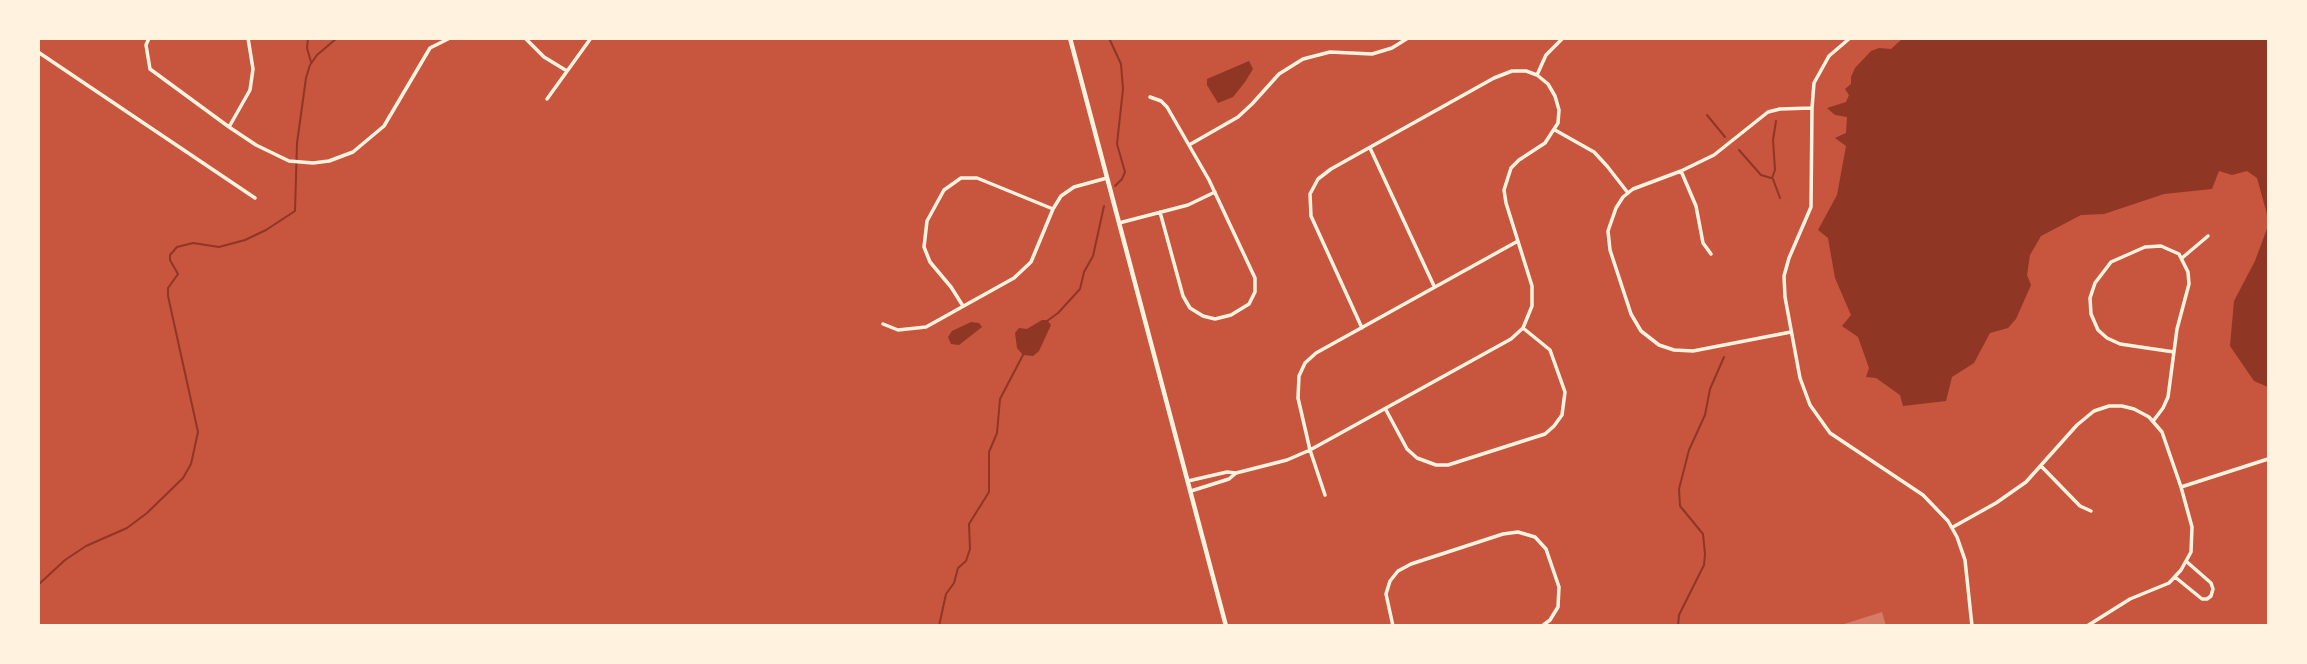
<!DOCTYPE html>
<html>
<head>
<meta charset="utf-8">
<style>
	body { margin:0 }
	#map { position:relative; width:2307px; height:664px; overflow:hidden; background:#c8553d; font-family:"PT Sans",sans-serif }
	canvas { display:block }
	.frame { position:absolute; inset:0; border:40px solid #fff3e0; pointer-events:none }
</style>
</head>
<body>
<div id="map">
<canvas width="2307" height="664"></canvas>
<div class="frame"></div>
</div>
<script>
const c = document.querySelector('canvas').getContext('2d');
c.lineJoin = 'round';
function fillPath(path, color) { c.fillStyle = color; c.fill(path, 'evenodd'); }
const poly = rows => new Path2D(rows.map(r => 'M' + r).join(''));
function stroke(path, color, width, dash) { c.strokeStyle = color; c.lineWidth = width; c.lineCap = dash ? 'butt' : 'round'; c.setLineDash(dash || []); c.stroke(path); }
fillPath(poly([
	[1903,38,2268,39,2268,218,2257,178,2247,171,2232,175,2219,171,2212,189,2164,194,2104,214,2081,215,2041,236,2030,255,2027,275,2031,285,2016,319,2008,328,1990,333,1974,363,1952,377,1946,401,1903,406,1900,395,1876,378,1866,377,1869,368,1858,337,1842,326,1851,315,1835,278,1828,238,1818,230,1837,195,1846,146,1835,138,1846,133,1847,117,1835,115,1827,108,1846,102,1849,95,1845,89,1851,84,1851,77,1855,68,1871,51,1879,48,1891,49],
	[1249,61,1253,69,1245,82,1233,97,1218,103,1207,85,1207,79],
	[2268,226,2268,387,2254,381,2230,346,2234,301,2255,261],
	[1042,320,1047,320,1051,325,1039,351,1033,356,1023,355,1017,348,1015,333,1019,328,1027,329],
	[971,322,979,323,982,327,959,345,951,344,948,337,952,331]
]), '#8f3625');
stroke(poly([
	[308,38,307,48,311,62],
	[1109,38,1121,64,1123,89,1117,144,1125,172,1122,179,1115,186],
	[1707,115,1725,137],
	[1739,150,1761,175,1771,178],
	[1772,178,1775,170,1773,140,1776,121],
	[1773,179,1780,198],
	[1047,321,1058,313,1080,289,1084,272,1093,256,1104,206],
	[38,585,65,560,86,546,127,528,147,513,183,478,191,464,198,432,168,296,168,288,178,274,170,260,170,255,177,247,193,243,219,247,245,240,266,230,295,211,297,143,306,78,310,65,317,55,337,38],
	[939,626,946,594,954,583,958,568,966,561,970,549,969,524,989,492,989,452,997,433,1000,399,1024,353],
	[1678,626,1679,615,1704,565,1705,554,1703,534,1680,506,1679,489,1689,450,1705,415,1710,389,1724,357]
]), '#8f3625', 2);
fillPath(poly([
	[1882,612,1886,626,1841,626,1841,625]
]), '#d67c66');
stroke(poly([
	[149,38,146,45,150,69,229,127,250,90,253,69,248,38],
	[525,38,544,57,567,71],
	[1850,38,1829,56,1814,83,1812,108,1811,207,1789,258,1784,276,1785,297,1800,378,1810,405,1830,433,1923,495,1948,521,1957,537,1965,560,1972,626],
	[38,52,255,198],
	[1537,75,1546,55,1563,38],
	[1150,97,1161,101,1167,107,1209,180,1255,278,1255,292,1249,304,1231,315,1215,319,1203,316,1190,308,1183,296,1160,212],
	[547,99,591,38],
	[229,127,256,145,289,161,313,163,329,161,353,152,384,126,430,48,450,38],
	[1555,130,1594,152,1607,166,1628,193],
	[1189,145,1238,117,1252,104,1279,74,1303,59,1330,52,1372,54,1392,48,1408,38],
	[1370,148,1434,286],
	[1681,171,1696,206,1703,243,1711,254],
	[1119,223,1188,205,1215,192],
	[2182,258,2208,236],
	[963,306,951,287,930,262,924,247,927,221,944,190,961,178,977,178,1053,209],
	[883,324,898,330,926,327,1014,278,1031,262,1053,209,1061,196,1074,187,1107,178],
	[1791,332,1693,351,1674,350,1659,345,1641,331,1631,314,1610,250,1608,231,1616,208,1623,197,1633,189,1681,171,1714,155,1768,112,1780,109,1811,108],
	[1386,410,1407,449,1417,458,1436,465,1448,465,1545,434,1554,426,1562,415,1565,392,1550,350,1523,328],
	[2154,420,2163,408,2168,397,2177,329,2189,284,2188,272,2179,254,2161,246,2145,247,2111,262,2095,283,2090,298,2091,314,2098,330,2107,338,2120,344,2174,352],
	[2041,466,2080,506,2091,511],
	[1188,481,1227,472,1236,473],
	[2181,487,2268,459],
	[1191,491,1229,479,1236,473,1287,460,1310,450,1511,339,1523,328,1532,306,1532,286,1506,203,1504,190,1511,168,1519,160,1545,143,1558,123,1559,110,1555,96,1548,84,1537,75,1526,71,1512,71,1494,78,1331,169,1318,179,1310,194,1311,216,1362,328],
	[1325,495,1310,450,1298,398,1299,376,1305,363,1316,353,1518,241],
	[1953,527,1996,503,2026,482,2077,425,2094,411,2109,406,2122,406,2134,409,2149,417,2162,432,2181,487,2192,527,2191,552,2181,570,2169,583,2130,599,2087,626],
	[2175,577,2202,599,2207,599,2211,596,2213,589,2211,583,2187,562],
	[1393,626,1386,594,1390,581,1398,571,1411,564,1503,534,1518,532,1535,537,1546,549,1559,587,1558,607,1550,620,1542,626]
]), '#fff3e0', 3.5);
stroke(poly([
	[1070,38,1226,626]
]), '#fff3e0', 4.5);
</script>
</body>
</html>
